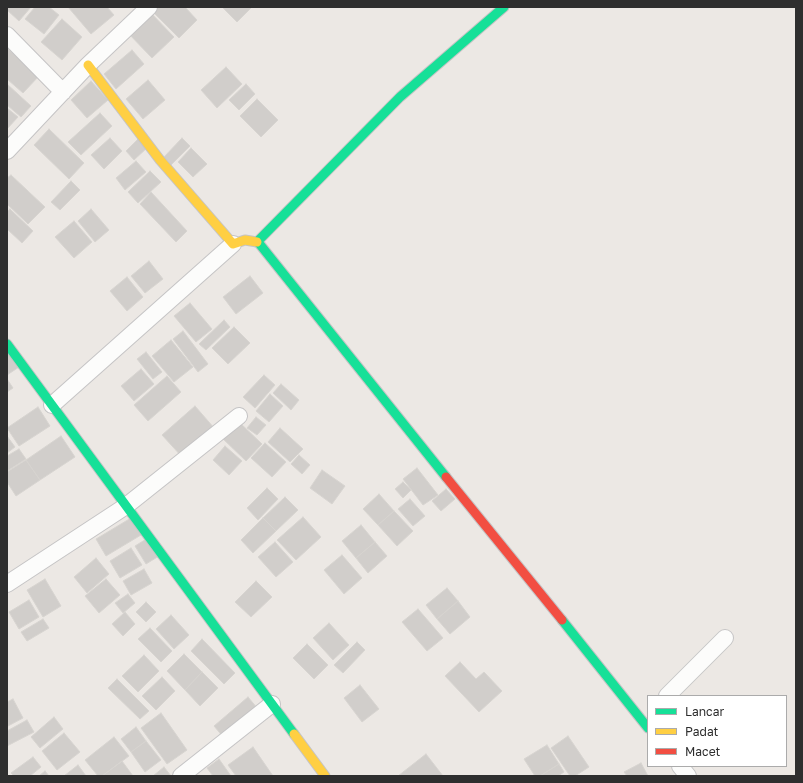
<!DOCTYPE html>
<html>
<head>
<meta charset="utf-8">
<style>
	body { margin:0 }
	#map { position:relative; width:803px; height:783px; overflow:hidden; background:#ece8e4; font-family:"Golos Text",sans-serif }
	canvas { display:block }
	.frame { position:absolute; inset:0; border:8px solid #2e2e2e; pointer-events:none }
	.legend { position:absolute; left:647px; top:695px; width:140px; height:72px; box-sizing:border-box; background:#fff; border:1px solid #ababab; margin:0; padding:5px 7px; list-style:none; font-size:12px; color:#2e2e2e }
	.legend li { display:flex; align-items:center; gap:8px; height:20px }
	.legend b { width:20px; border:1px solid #ababab }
</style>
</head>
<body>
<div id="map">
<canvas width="803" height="783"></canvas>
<div class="frame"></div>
<ul class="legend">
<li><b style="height:5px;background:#16e098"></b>Lancar</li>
<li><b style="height:5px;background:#ffcf43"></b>Padat</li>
<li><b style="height:5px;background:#f24e42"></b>Macet</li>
</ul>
</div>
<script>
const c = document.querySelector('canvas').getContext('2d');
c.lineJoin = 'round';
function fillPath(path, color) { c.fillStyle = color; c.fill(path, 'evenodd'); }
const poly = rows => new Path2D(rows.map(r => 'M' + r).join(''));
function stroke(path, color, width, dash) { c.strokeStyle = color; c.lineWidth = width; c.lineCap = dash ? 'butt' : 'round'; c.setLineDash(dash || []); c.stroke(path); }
const building = poly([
	[7,7,31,7,19,21,7,10,7,7],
	[35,7,49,7,59,15,44,34,25,19,35,7],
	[68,7,107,7,114,15,91,34,68,7],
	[152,7,185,7,197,20,179,38,150,9,152,7],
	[222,7,251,7,251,8,237,22,222,7],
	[149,11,174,37,152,58,127,32,149,11],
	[62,19,82,37,62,60,41,42,62,19],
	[7,48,39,76,23,93,7,79,7,48],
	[132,50,144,64,116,89,104,74,132,50],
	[226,67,242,84,217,108,201,90,226,67],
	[148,80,165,100,143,119,126,99,148,80],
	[91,81,108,100,87,118,71,100,91,81],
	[7,84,31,106,21,117,7,105,7,84],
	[246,84,255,94,239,110,229,100,246,84],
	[257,99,278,120,261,137,240,116,257,99],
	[7,108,18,117,7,129,7,108],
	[100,113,112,126,81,155,68,142,100,113],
	[49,129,84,163,69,179,34,145,49,129],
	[110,138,122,151,104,169,91,155,110,138],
	[139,138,148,147,134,160,126,151,139,138],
	[182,138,190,146,171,165,164,157,182,138],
	[191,148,207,164,193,177,178,162,191,148],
	[136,161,146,172,125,190,116,178,136,161],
	[150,171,161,182,138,203,128,192,150,171],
	[11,175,45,207,28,224,7,204,7,178,11,175],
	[71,181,80,190,60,210,51,202,71,181],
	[151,192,187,231,176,242,140,204,151,192],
	[10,209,33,231,22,243,7,229,7,212,10,209],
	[91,209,109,230,95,242,78,221,91,209],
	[74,221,92,242,74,258,55,237,74,221],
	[149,261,163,279,145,293,131,276,149,261],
	[250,276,263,293,236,314,223,297,250,276],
	[127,277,143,297,127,311,110,291,127,277],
	[190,303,212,329,196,342,174,316,190,303],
	[224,320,230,327,206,350,199,344,224,320],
	[234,327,250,343,228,364,212,348,234,327],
	[183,331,208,364,198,372,173,339,183,331],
	[171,340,193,367,174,382,152,356,171,340],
	[7,350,19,367,7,375,7,350],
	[146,352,162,372,153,379,137,359,146,352],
	[141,369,154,384,134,401,121,386,141,369],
	[264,375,275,385,255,408,243,397,264,375],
	[167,376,181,392,148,421,134,405,167,376],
	[7,379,13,388,7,392,7,379],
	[281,384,299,400,291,410,273,393,281,384],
	[270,394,283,406,269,422,256,411,270,394],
	[195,406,215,429,183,458,162,435,195,406],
	[38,407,50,426,19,446,7,428,38,407],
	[256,417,266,425,257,435,247,428,256,417],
	[237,420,262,444,246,461,221,437,237,420],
	[280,428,303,449,290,462,268,442,280,428],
	[7,436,15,447,7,453,7,436],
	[61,436,75,457,40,480,26,460,61,436],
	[265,443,286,462,272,477,251,458,265,443],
	[225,446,242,461,229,475,213,460,225,446],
	[19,449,26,459,7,471,7,456,19,449],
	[299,455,310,465,302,474,291,464,299,455],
	[26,460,40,480,16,496,7,482,7,472,26,460],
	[417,468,438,495,423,505,403,479,417,468],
	[322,470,345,486,332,504,310,488,322,470],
	[403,482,411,490,403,498,395,489,403,482],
	[267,488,278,499,258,520,247,508,267,488],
	[446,489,455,499,441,511,432,501,446,489],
	[379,494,394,511,378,525,363,509,379,494],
	[285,497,298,510,276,531,263,518,285,497],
	[410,499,425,516,413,526,398,509,410,499],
	[394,511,413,531,397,546,378,525,394,511],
	[303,517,321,537,296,560,277,540,303,517],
	[131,518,141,535,106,556,96,539,131,518],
	[263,518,276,531,253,553,241,540,263,518],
	[361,525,375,542,356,558,342,541,361,525],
	[148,538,159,556,146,564,135,546,148,538],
	[275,542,293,562,276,577,258,557,275,542],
	[375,542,387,556,368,573,356,558,375,542],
	[131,548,142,565,120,578,110,561,131,548],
	[342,555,362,578,344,594,324,570,342,555],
	[96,558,109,574,87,593,74,577,96,558],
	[144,569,152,583,131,595,123,581,144,569],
	[45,579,61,606,43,617,27,590,45,579],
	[106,579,120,595,99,613,85,596,106,579],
	[256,581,272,597,251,617,235,602,256,581],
	[447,588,458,601,437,619,426,605,447,588],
	[128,594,135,603,123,613,115,603,128,594],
	[29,600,39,617,19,629,9,612,29,600],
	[458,601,470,617,450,634,437,619,458,601],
	[146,602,156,612,146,622,136,612,146,602],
	[418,609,443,638,427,651,402,622,418,609],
	[125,612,135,624,123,636,112,624,125,612],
	[171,615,189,635,174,649,156,629,171,615],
	[43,619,49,628,27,641,21,632,43,619],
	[329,623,349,645,333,660,313,638,329,623],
	[150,628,172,651,161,662,138,639,150,628],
	[202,639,235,673,224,684,191,651,202,639],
	[357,642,365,650,343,673,334,665,357,642],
	[307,644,328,665,314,679,293,658,307,644],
	[184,654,202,672,185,690,167,671,184,654],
	[144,655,159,671,138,692,122,676,144,655],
	[460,662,476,679,484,672,502,691,479,712,445,676,460,662],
	[202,672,218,688,200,706,185,690,202,672],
	[162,677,175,691,156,710,142,696,162,677],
	[117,679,149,711,140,719,108,688,117,679],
	[360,685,379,709,362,722,344,698,360,685],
	[248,697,258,709,224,738,214,726,248,697],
	[13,699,23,718,8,726,7,702,13,699],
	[161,713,187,750,167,764,141,728,161,713],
	[54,717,63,729,40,748,31,737,54,717],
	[27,720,34,732,7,746,7,731,27,720],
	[136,727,146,741,131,752,121,739,136,727],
	[64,733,80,752,57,770,42,751,64,733],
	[568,736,589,767,575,776,570,776,551,748,568,736],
	[114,737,129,756,102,776,98,776,85,760,114,737],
	[146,741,161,760,145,772,131,752,146,741],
	[547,745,559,764,540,776,535,776,524,759,547,745],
	[253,747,273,776,236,776,228,765,253,747],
	[426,754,443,776,398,776,426,754],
	[33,757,41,767,30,776,14,776,11,773,33,757],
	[219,759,231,776,213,776,207,768,219,759],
	[122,761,133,776,102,776,122,761],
	[641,763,648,776,627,776,624,772,641,763],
	[559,764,564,772,558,776,540,776,559,764],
	[78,765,86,776,64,776,78,765],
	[164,767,171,776,153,776,164,767],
	[45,771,49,776,39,776,45,771]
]);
fillPath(building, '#d1cecb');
stroke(building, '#d7d4d0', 1);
const street = poly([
	[7,35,63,92],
	[7,151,88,65,149,7],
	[52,405,233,244],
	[7,584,126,506,239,416],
	[667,696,725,638],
	[680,766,688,776],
	[181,776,272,704]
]);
const fast = poly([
	[257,242,400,97,504,7],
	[258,242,446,477],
	[7,344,294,734],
	[562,620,648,728]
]);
const slow = poly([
	[88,65,160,160,233,244,245,240,257,242],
	[294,734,325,776]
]);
const jam = poly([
	[446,477,562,620]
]);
stroke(street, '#c5c4c5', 18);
stroke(fast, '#c5c4c5', 11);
stroke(slow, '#c5c4c5', 11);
stroke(jam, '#c5c4c5', 11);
stroke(street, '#fcfcfb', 16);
stroke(fast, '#16e098', 9);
stroke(slow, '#ffcf43', 9);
stroke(jam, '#f24e42', 9);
</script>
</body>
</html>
